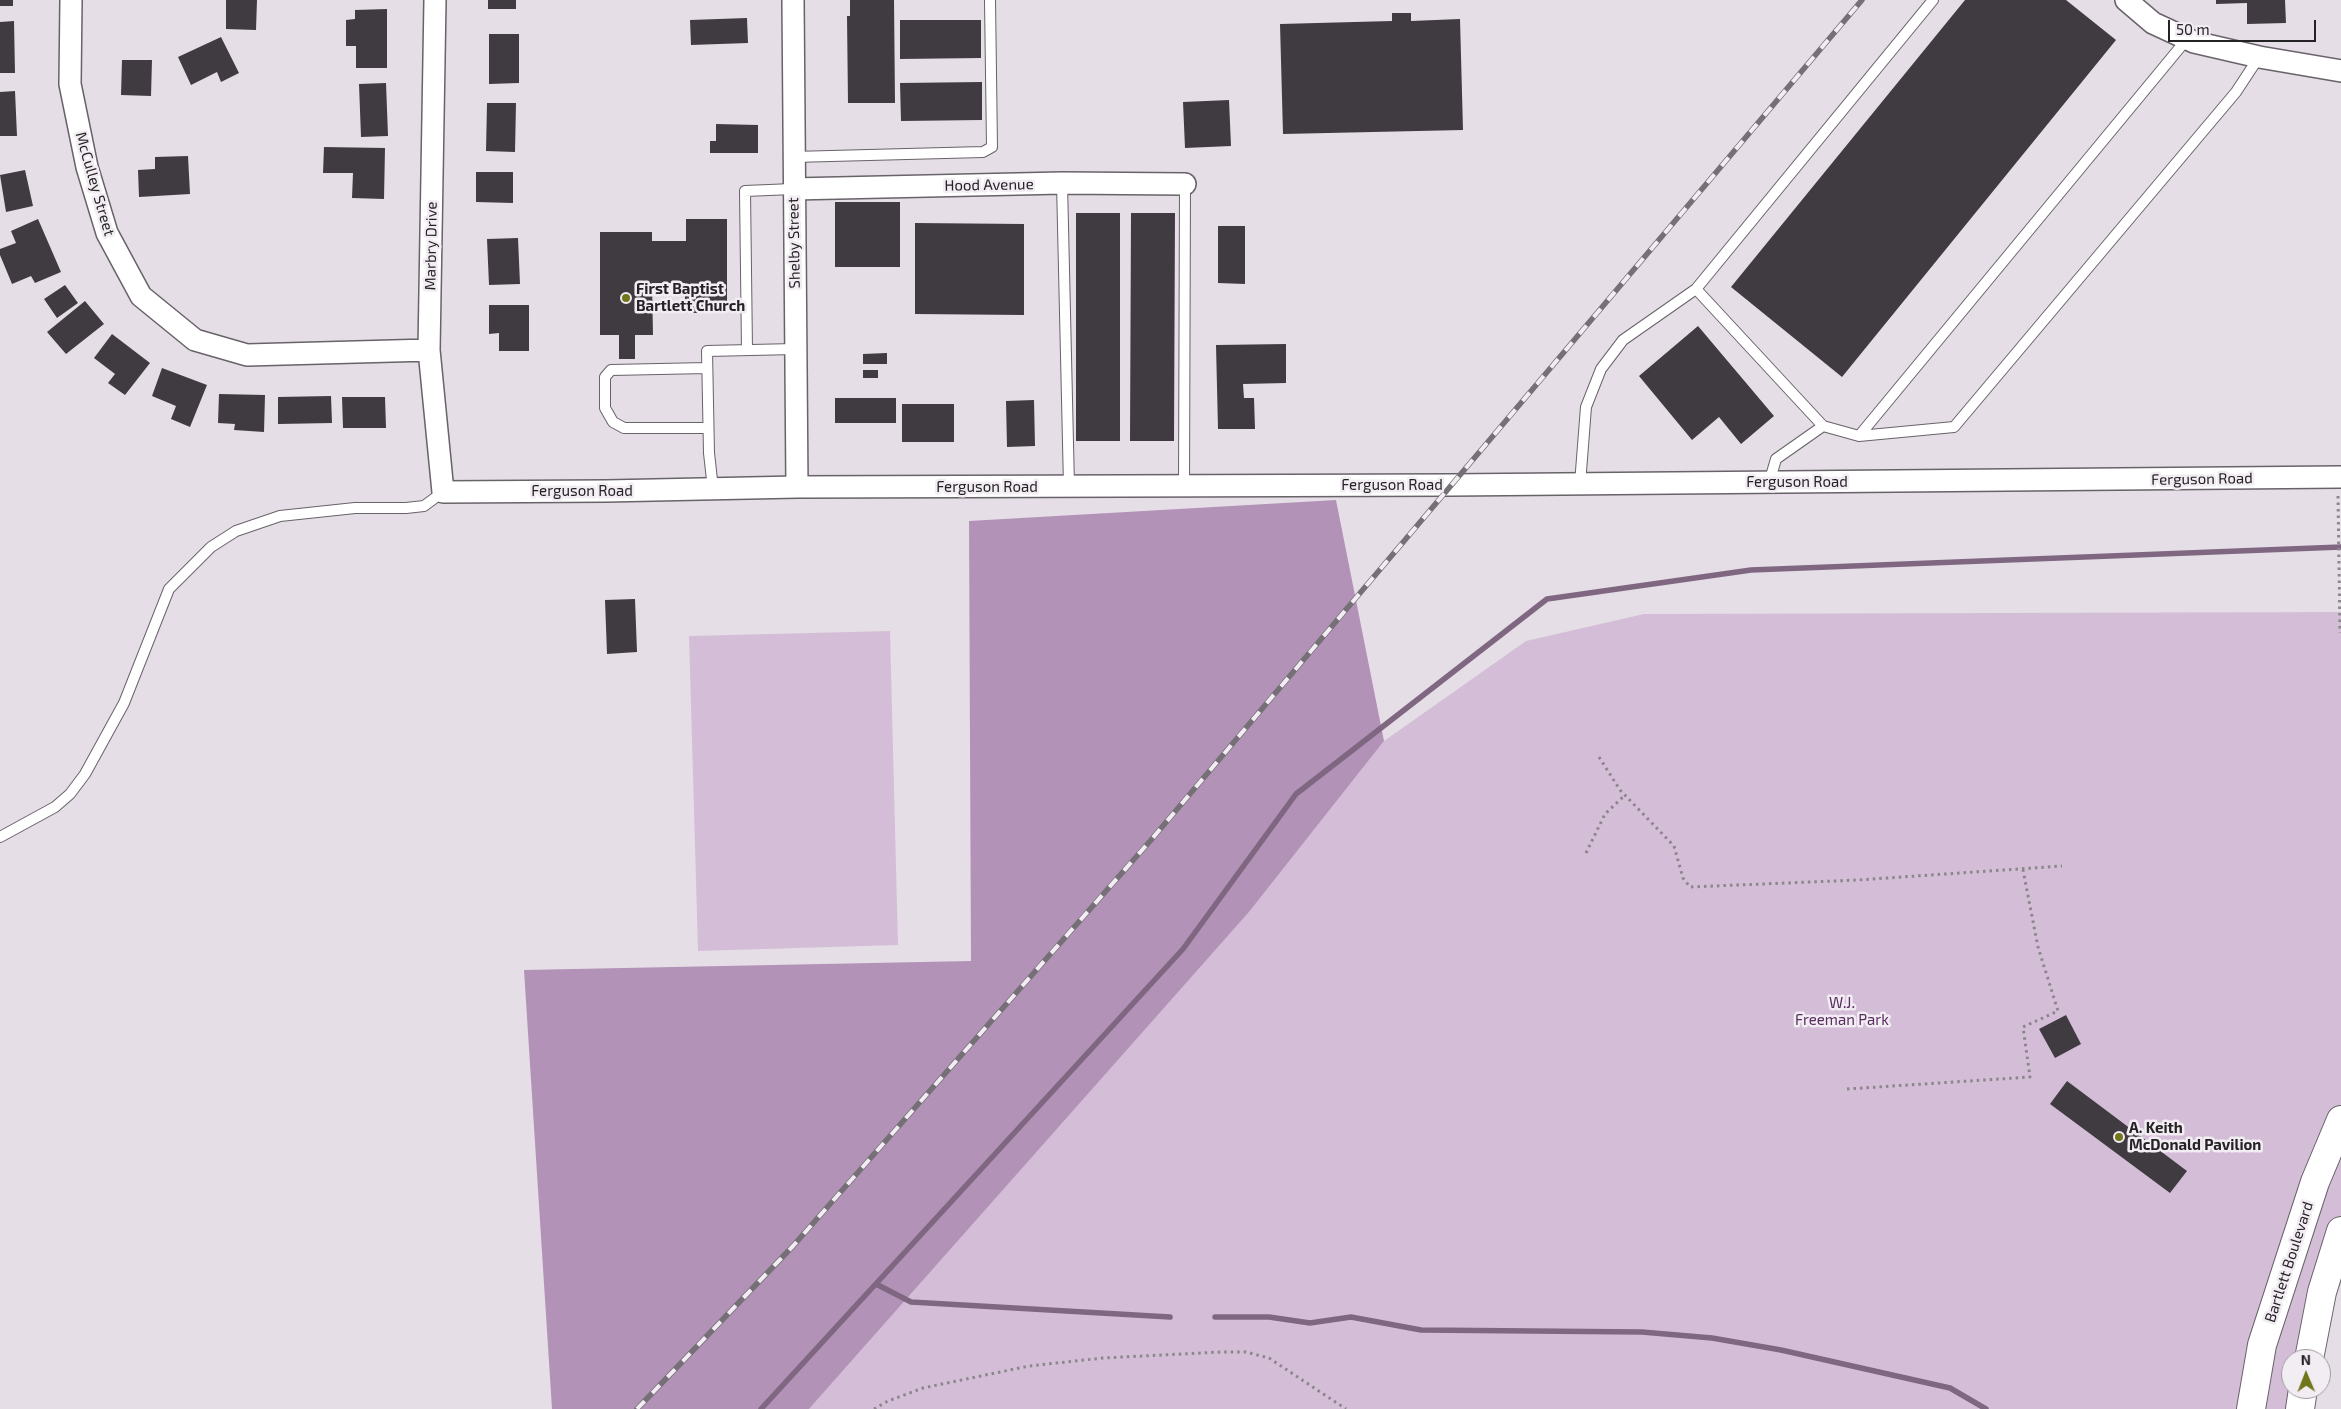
<!DOCTYPE html>
<html>
<head>
<meta charset="utf-8">
<style>
	body { margin:0 }
	#map { position:relative; width:2341px; height:1409px; overflow:hidden; background:#e5dee6; font-family:"Exo 2",sans-serif }
	canvas { display:block }
	.north { position:absolute; left:2281px; top:1349px; width:50px; height:50px; box-sizing:border-box; background:#f2ecf3; border:1px solid #a09ba1; border-radius:50%; rotate:359deg; font-size:14px; font-weight:700; line-height:20px; text-align:center; color:#252225 }
	.north::after { content:''; display:block; margin:auto; width:18px; height:22px; background:#71751c; clip-path:polygon(50% 0,100% 100%,50% 72%,0 100%) }
	.scale { position:absolute; left:2168px; top:20px; width:148px; height:22px; box-sizing:border-box; border:2px solid #252225; border-top:0; padding-left:6px; font-size:15px; line-height:18px; white-space:nowrap; color:#252225; -webkit-text-stroke:4px #f2ecf3; paint-order:stroke }
</style>
</head>
<body>
<div id="map">
<canvas width="2341" height="1409"></canvas>
<div class="north">N</div>
<div class="scale">50 m</div>
</div>
<script>
const c = document.querySelector('canvas').getContext('2d');
c.lineJoin = 'round';
function fillPath(path, color) { c.fillStyle = color; c.fill(path, 'evenodd'); }
const poly = rows => new Path2D(rows.map(r => 'M' + r).join(''));
function stroke(path, color, width, dash) { c.strokeStyle = color; c.lineWidth = width; c.lineCap = dash ? 'butt' : 'round'; c.setLineDash(dash || []); c.stroke(path); }
function write(font, color, halo, rows, align = 'center') {
  c.font = font + ' "Exo 2",sans-serif'; c.lineWidth = 5; c.setLineDash([]); c.textBaseline = 'middle'; c.strokeStyle = halo; c.fillStyle = color; for (const [text, x, y, turn = 0] of rows) {
    c.save(); c.translate(x, y); c.rotate((+turn || 0) * Math.PI / 180); c.textAlign = isNaN(turn) ? turn : align; if (halo) c.strokeText(text, 0, 0); c.fillText(text, 0, 0); c.restore();
  }
}
fillPath(poly([
	[2341,612,2341,1231,2309,1359,2291,1359,2291,1389,2300,1409,809,1409,1249,912,1384,741,1526,641,1644,614],
	[890,631,898,945,698,951,689,636]
]), '#d4bed7');
fillPath(poly([
	[1336,500,1384,741,1249,912,809,1409,552,1409,524,970,971,961,969,521]
]), '#b392b8');
stroke(poly([
	[876,1284,911,1302,1170,1317],
	[1215,1317,1269,1317,1310,1323,1351,1317,1421,1330,1642,1332,1712,1338,1781,1350,1950,1388,1986,1409],
	[761,1409,1183,949,1296,794,1547,599,1751,570,2341,547]
]), '#7f6782', 5.5);
fillPath(poly([
	[0,0,13,0,13,6,0,6],
	[226,0,257,0,256,30,226,29],
	[488,0,516,0,516,9,488,9],
	[850,0,894,0,895,103,848,103,847,16,850,16],
	[1965,0,2066,0,2116,40,1842,377,1731,287],
	[2216,0,2285,0,2286,23,2247,24,2247,3,2216,4],
	[387,9,387,68,356,68,356,46,346,46,346,20,355,19,355,10],
	[1392,13,1411,13,1411,21,1460,19,1463,130,1283,134,1280,24,1392,21],
	[747,18,748,43,691,45,690,20],
	[900,20,981,20,981,58,900,59],
	[14,21,15,73,0,73,0,22],
	[489,34,519,34,519,83,489,84],
	[221,37,239,73,221,82,217,72,191,85,178,57],
	[122,60,152,60,151,96,121,95],
	[982,82,982,120,901,121,900,83],
	[386,83,388,136,361,137,359,84],
	[15,91,17,136,0,136,0,92],
	[1229,100,1231,146,1185,148,1183,102],
	[487,103,516,103,515,152,486,151],
	[716,124,758,125,758,153,710,153,710,141,716,141],
	[324,147,385,148,384,199,352,198,353,173,323,173],
	[188,156,190,194,139,197,138,170,155,169,155,157],
	[25,170,33,206,6,212,0,175],
	[476,172,513,172,513,203,476,202],
	[835,202,900,202,900,267,835,267],
	[1076,213,1120,213,1120,441,1076,441],
	[1131,213,1175,213,1174,441,1130,441],
	[38,219,61,272,35,283,31,276,12,284,0,255,0,249,16,243,11,231],
	[686,219,727,219,727,313,685,313,685,283,652,283,653,335,635,335,635,359,619,359,619,335,600,335,600,232,652,232,652,241,686,241],
	[915,223,1024,224,1024,315,915,314],
	[1218,226,1245,226,1245,284,1218,283],
	[518,238,520,284,489,285,487,239],
	[65,285,78,303,57,318,44,299],
	[85,301,104,324,66,354,47,332],
	[489,305,529,305,529,351,499,351,499,333,489,334],
	[1698,326,1774,416,1741,444,1719,417,1692,440,1639,376],
	[112,334,150,363,125,395,108,383,115,374,94,358],
	[1286,344,1286,383,1243,384,1244,398,1254,398,1255,429,1218,429,1216,345],
	[887,353,887,364,863,364,863,354],
	[162,368,207,385,190,427,171,419,176,406,152,396],
	[863,370,878,370,878,378,863,378],
	[219,394,265,395,264,432,234,430,235,424,218,423],
	[331,396,332,423,278,424,278,397],
	[342,397,385,397,386,428,343,428],
	[835,398,896,398,896,423,835,423],
	[1034,400,1035,446,1007,447,1006,401],
	[902,404,954,404,954,442,902,442],
	[635,599,637,652,607,654,605,600],
	[2066,1015,2081,1044,2055,1058,2039,1029],
	[2067,1081,2187,1171,2170,1193,2050,1104]
]), '#403b41');
const service = poly([
	[1933,0,1696,289,1823,426,1859,436,2187,39],
	[793,157,983,152,992,147,990,0],
	[1062,183,1069,486],
	[747,350,745,191,793,189],
	[707,368,611,370,605,377,605,408,613,422,624,428,708,428],
	[1859,436,1954,427,2236,92,2259,57],
	[1769,483,1776,459,1823,426],
	[1580,484,1586,407,1601,369,1623,340,1696,289],
	[1184,486,1185,184],
	[713,489,709,453,707,351,795,349],
	[0,837,55,807,70,794,85,774,124,703,169,589,211,547,236,531,280,516,355,508,406,508,424,506,443,492]
]);
const minor = poly([
	[71,0,70,84,87,167,107,233,141,296,195,340,247,355,429,350],
	[435,0,429,350,443,492,606,491,797,487,1450,485,2341,477],
	[793,0,797,487],
	[2126,0,2153,23,2194,42,2259,57,2341,71],
	[793,189,1062,183,1185,184]
]);
const secondary = poly([
	[2309,1359,2322,1292,2341,1231],
	[2251,1409,2262,1345,2315,1182,2341,1120],
	[2300,1409,2303,1389]
]);
stroke(service, '#686269', 12);
stroke(minor, '#686269', 24);
stroke(secondary, '#686269', 30);
stroke(poly([
	[2338,496,2340,633],
	[1599,757,1620,790,1674,846,1683,878,1690,887,1858,880,2062,866],
	[1586,853,1605,814,1625,795],
	[1847,1089,2030,1077,2023,1027,2058,1011,2038,947,2023,870],
	[874,1409,888,1401,923,1388,1029,1366,1103,1358,1221,1352,1246,1352,1269,1358,1346,1409]
]), '#8b868b', 3, [2.5, 4]);
stroke(service, '#fff', 10);
stroke(minor, '#fff', 21);
stroke(secondary, '#fff', 28);
const rail = poly([
	[637,1409,793,1246,1151,840,1862,0]
]);
stroke(rail, '#757075', 5.5);
stroke(rail, '#f2ecf3', 4, [11]);
for (const [x, y, r, color] of [
	[626,298,5,"#71751c"],
	[2119,1137,5,"#71751c"]
]) { const dot = new Path2D(); dot.arc(x, y, r, 0, 2 * Math.PI); c.fillStyle = color; c.fill(dot); stroke(dot, '#f2ecf3', 2); }
write('15px', '#252225', '#f2ecf3', [
	["McCulley Street",95,184,74],
	["Hood Avenue",989,185,-1],
	["Shelby Street",794,243,-91],
	["Marbry Drive",431,246,-89],
	["Ferguson Road",2202,479,-1],
	["Ferguson Road",1797,482],
	["Ferguson Road",1392,485],
	["Ferguson Road",987,487],
	["Ferguson Road",582,491],
	["Bartlett Boulevard",2289,1262,-72]
]);
write('bold 15px', '#252225', '#f2ecf3', [
	["First Baptist",636,289],
	["Bartlett Church",636,306],
	["A. Keith",2129,1128],
	["McDonald Pavilion",2129,1145]
], 'left');
write('15px', '#592d5f', '#f2ecf3', [
	["W.J.",1842,1003],
	["Freeman Park",1842,1020]
]);
</script>
</body>
</html>
